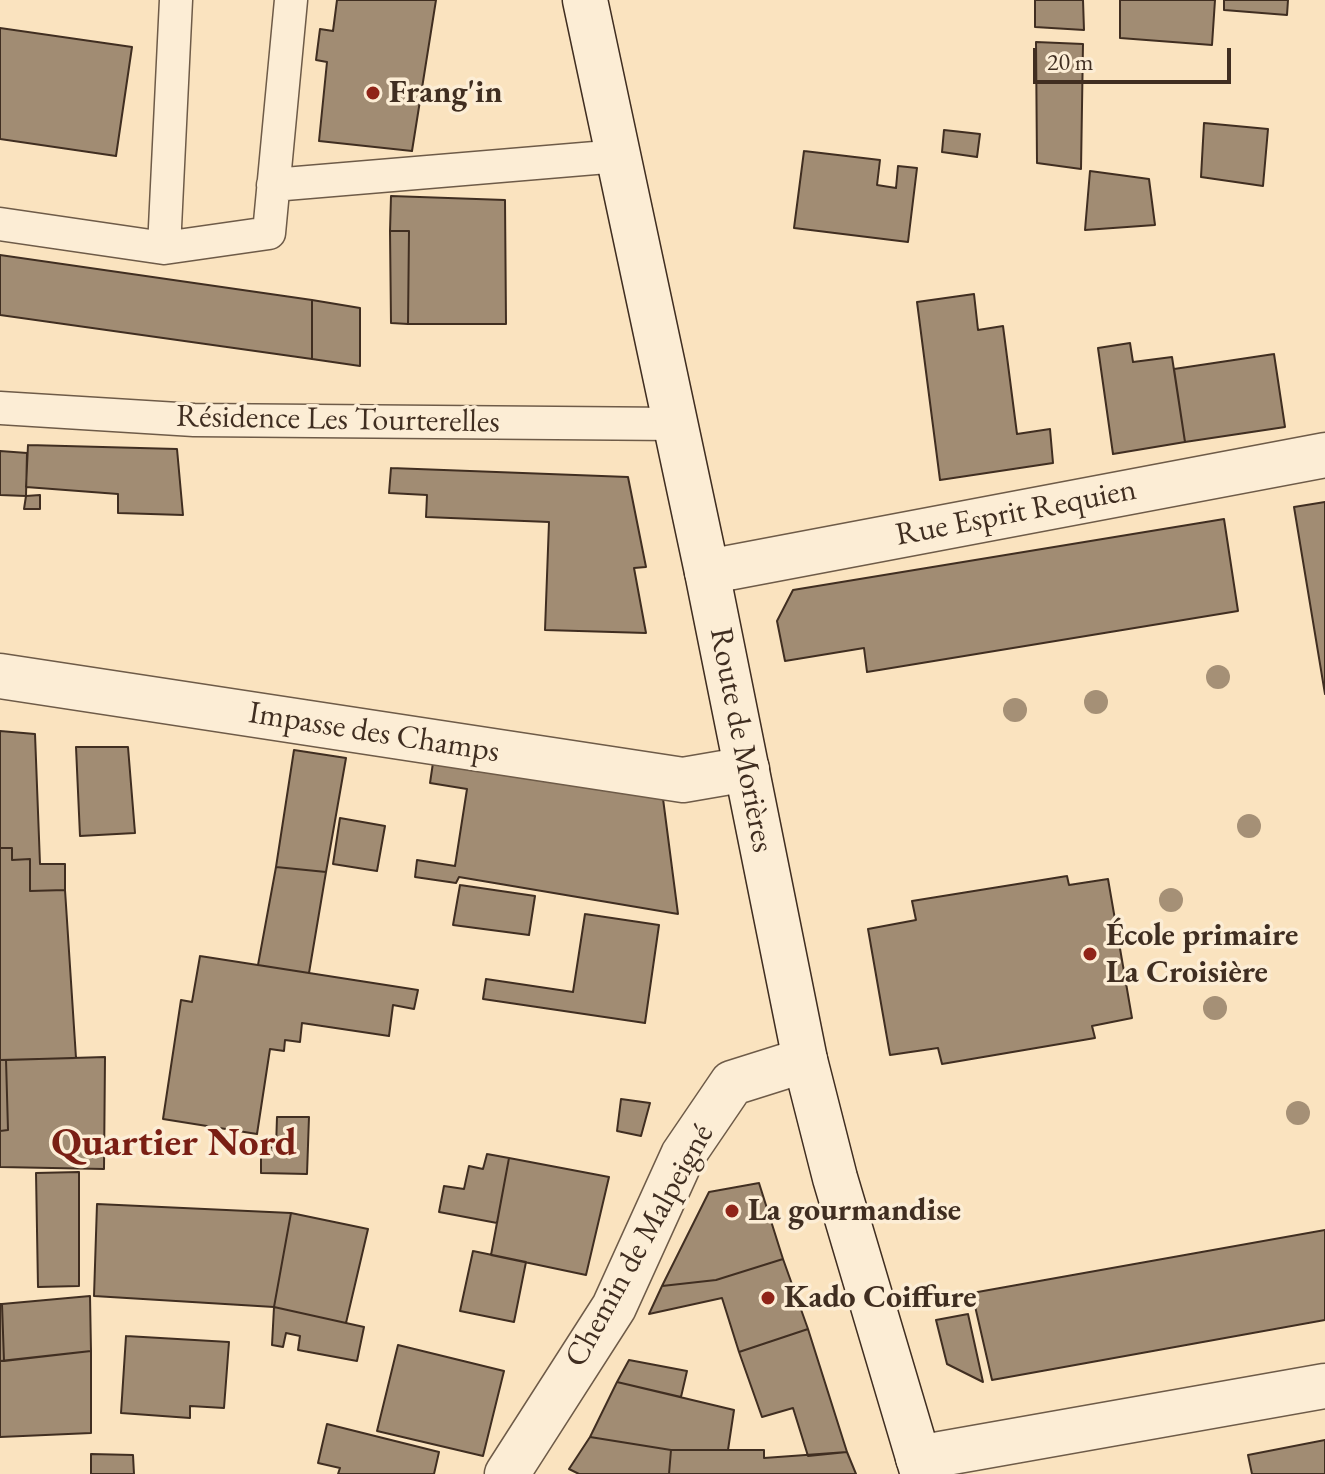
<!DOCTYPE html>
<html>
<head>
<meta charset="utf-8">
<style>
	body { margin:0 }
	#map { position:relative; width:1325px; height:1474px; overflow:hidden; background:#fae3bf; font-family:"EB Garamond",serif }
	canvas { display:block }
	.scale { position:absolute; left:1033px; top:48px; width:198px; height:36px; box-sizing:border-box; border:4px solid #402e21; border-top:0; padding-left:10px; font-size:24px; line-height:28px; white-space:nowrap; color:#402e21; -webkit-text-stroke:6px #fcedd5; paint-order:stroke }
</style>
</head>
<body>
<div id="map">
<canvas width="1325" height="1474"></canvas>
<div class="scale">20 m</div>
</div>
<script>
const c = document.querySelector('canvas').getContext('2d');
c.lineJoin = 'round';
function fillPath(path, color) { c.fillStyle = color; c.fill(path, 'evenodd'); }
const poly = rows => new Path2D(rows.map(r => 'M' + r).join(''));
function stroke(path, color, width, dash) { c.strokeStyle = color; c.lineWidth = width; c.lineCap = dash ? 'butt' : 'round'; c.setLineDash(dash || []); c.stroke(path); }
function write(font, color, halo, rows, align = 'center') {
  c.font = font + ' "EB Garamond",serif'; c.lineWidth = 7; c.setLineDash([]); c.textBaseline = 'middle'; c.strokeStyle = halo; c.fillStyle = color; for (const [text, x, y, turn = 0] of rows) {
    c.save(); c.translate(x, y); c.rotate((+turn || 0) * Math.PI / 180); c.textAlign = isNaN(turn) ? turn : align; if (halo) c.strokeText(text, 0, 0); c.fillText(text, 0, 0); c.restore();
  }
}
const building = poly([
	[337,0,436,0,412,151,319,141,327,62,316,60,320,29,333,31,337,0],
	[1035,0,1083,0,1084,30,1035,27,1035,0],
	[1120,0,1215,0,1212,45,1120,38,1120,0],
	[1224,0,1288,0,1287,15,1224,10,1224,0],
	[0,28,132,47,116,156,0,139,0,28],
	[1036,42,1083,44,1081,169,1037,163,1036,42],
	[1204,123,1268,129,1263,186,1201,177,1204,123],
	[944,130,980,134,977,157,942,152,944,130],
	[804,151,880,160,877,185,896,188,898,166,917,168,908,242,794,228,804,151],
	[1090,171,1149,179,1155,225,1085,230,1090,171],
	[391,196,505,200,506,324,408,324,409,231,390,231,391,196],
	[390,231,409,231,408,324,391,323,390,231],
	[0,255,312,300,312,359,0,315,0,255],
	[974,294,978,330,1003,326,1017,434,1050,429,1053,463,940,480,917,302,974,294],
	[312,300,360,308,360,366,312,359,312,300],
	[1130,343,1133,362,1172,357,1185,442,1113,454,1098,348,1130,343],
	[1274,354,1285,427,1185,442,1174,369,1274,354],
	[28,445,177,449,183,515,118,513,118,494,26,487,28,445],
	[0,451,27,453,26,496,0,495,0,451],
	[391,468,628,477,646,567,634,568,646,633,545,630,549,522,426,517,427,495,389,493,391,468],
	[40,495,40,509,24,509,26,496,40,495],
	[1325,502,1325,694,1294,507,1325,502],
	[1224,519,1238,611,867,672,864,648,785,661,777,621,793,590,1224,519],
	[0,731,35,734,40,864,65,864,65,890,30,891,30,859,12,860,12,848,0,848,0,731],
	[76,747,128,747,135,833,80,836,76,747],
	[294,750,346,758,326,872,276,867,294,750],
	[434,756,662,791,678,914,459,877,456,883,415,877,417,860,455,866,467,789,430,783,434,756],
	[340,818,385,826,377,871,333,864,340,818],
	[0,848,12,848,12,860,30,859,30,891,65,890,76,1058,0,1060,0,848],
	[276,867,326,872,309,973,258,965,276,867],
	[1067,876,1069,885,1108,879,1132,1018,1092,1026,1095,1038,942,1064,938,1048,890,1055,868,929,916,920,912,901,1067,876],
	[460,885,535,896,529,935,453,925,460,885],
	[585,914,659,925,645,1023,483,999,486,979,573,992,585,914],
	[200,956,418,990,414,1009,393,1005,389,1036,302,1023,300,1042,285,1040,284,1051,270,1049,257,1134,163,1119,181,1000,192,1002,200,956],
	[105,1057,104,1169,0,1167,0,1131,8,1130,6,1060,105,1057],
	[0,1060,6,1060,8,1130,0,1131,0,1060],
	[621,1099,650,1103,641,1136,617,1131,621,1099],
	[277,1117,309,1117,307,1174,261,1173,261,1146,276,1148,277,1117],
	[487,1154,509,1158,497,1223,439,1212,444,1186,464,1189,469,1166,483,1169,487,1154],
	[509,1158,609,1177,586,1275,491,1255,509,1158],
	[79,1172,79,1286,38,1287,36,1173,79,1172],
	[759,1183,783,1259,716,1280,662,1286,709,1192,759,1183],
	[97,1204,291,1213,274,1307,94,1296,97,1204],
	[291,1213,368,1229,346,1323,274,1307,291,1213],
	[1325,1230,1325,1320,992,1380,972,1293,1325,1230],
	[473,1251,526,1262,514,1322,460,1311,473,1251],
	[783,1259,808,1329,739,1352,722,1298,649,1314,662,1286,716,1280,783,1259],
	[90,1296,91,1351,4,1361,2,1304,90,1296],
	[0,1304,2,1304,4,1361,0,1361,0,1304],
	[274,1307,364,1327,357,1361,298,1350,300,1336,286,1333,283,1347,272,1345,274,1307],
	[968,1314,983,1382,947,1364,936,1320,968,1314],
	[808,1329,847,1452,808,1456,793,1408,762,1417,739,1352,808,1329],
	[126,1336,229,1342,224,1408,190,1406,190,1418,121,1413,126,1336],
	[398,1345,504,1371,483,1456,377,1431,398,1345],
	[91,1351,91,1433,0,1437,0,1361,91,1351],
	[629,1360,687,1371,681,1397,617,1382,629,1360],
	[617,1382,734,1410,728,1450,671,1450,590,1437,617,1382],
	[327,1424,439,1452,434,1474,338,1474,340,1468,318,1463,327,1424],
	[590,1437,671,1450,669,1474,579,1474,569,1469,590,1437],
	[1325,1440,1325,1474,1252,1474,1248,1455,1325,1440],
	[671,1450,764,1450,764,1458,847,1452,856,1474,669,1474,671,1450],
	[91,1454,133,1455,134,1474,91,1474,91,1454]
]);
fillPath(building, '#a18c73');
stroke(building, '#402e21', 2);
const lane = poly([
	[273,185,619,156],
	[0,224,164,248,269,233,291,0],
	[164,248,176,0],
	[0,408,194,420,676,424]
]);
const street = poly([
	[707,572,1325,455],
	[0,676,683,780,747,769],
	[918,1458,1325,1386],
	[507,1474,614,1307,683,1155,732,1083,805,1060]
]);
const secondary = poly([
	[585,0,707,572,805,1060,835,1178,923,1474]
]);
stroke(lane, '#6e5b48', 35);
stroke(street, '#6e5b48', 47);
stroke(secondary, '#402e21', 47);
stroke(lane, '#fcedd5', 32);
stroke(street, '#fcedd5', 44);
stroke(secondary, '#fcedd5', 44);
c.fillStyle = '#a59076';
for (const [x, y] of [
	[1218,677],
	[1096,702],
	[1015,710],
	[1249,826],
	[1171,900],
	[1215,1008],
	[1298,1113]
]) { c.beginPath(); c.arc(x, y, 12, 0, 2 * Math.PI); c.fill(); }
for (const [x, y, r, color] of [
	[373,93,8,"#8f2418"],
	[1090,954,8,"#8f2418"],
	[732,1211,8,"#8f2418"],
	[768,1298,8,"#8f2418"]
]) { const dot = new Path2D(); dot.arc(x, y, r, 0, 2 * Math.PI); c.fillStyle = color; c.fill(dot); stroke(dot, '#fcedd5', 3); }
write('bold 32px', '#402e21', '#fcedd5', [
	["Frang'in",389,93],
	["École primaire",1106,936],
	["La Croisière",1106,973],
	["La gourmandise",748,1211],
	["Kado Coiffure",784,1298]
], 'left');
write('32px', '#402e21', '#fcedd5', [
	["Résidence Les Tourterelles",338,420,1],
	["Rue Esprit Requien",1016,513,-11],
	["Impasse des Champs",374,733,9],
	["Route de Morières",741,740,79],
	["Chemin de Malpeigné",640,1246,-61]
]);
write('bold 40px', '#7a1f14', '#fcedd5', [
	["Quartier Nord",174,1144]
]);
</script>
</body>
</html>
